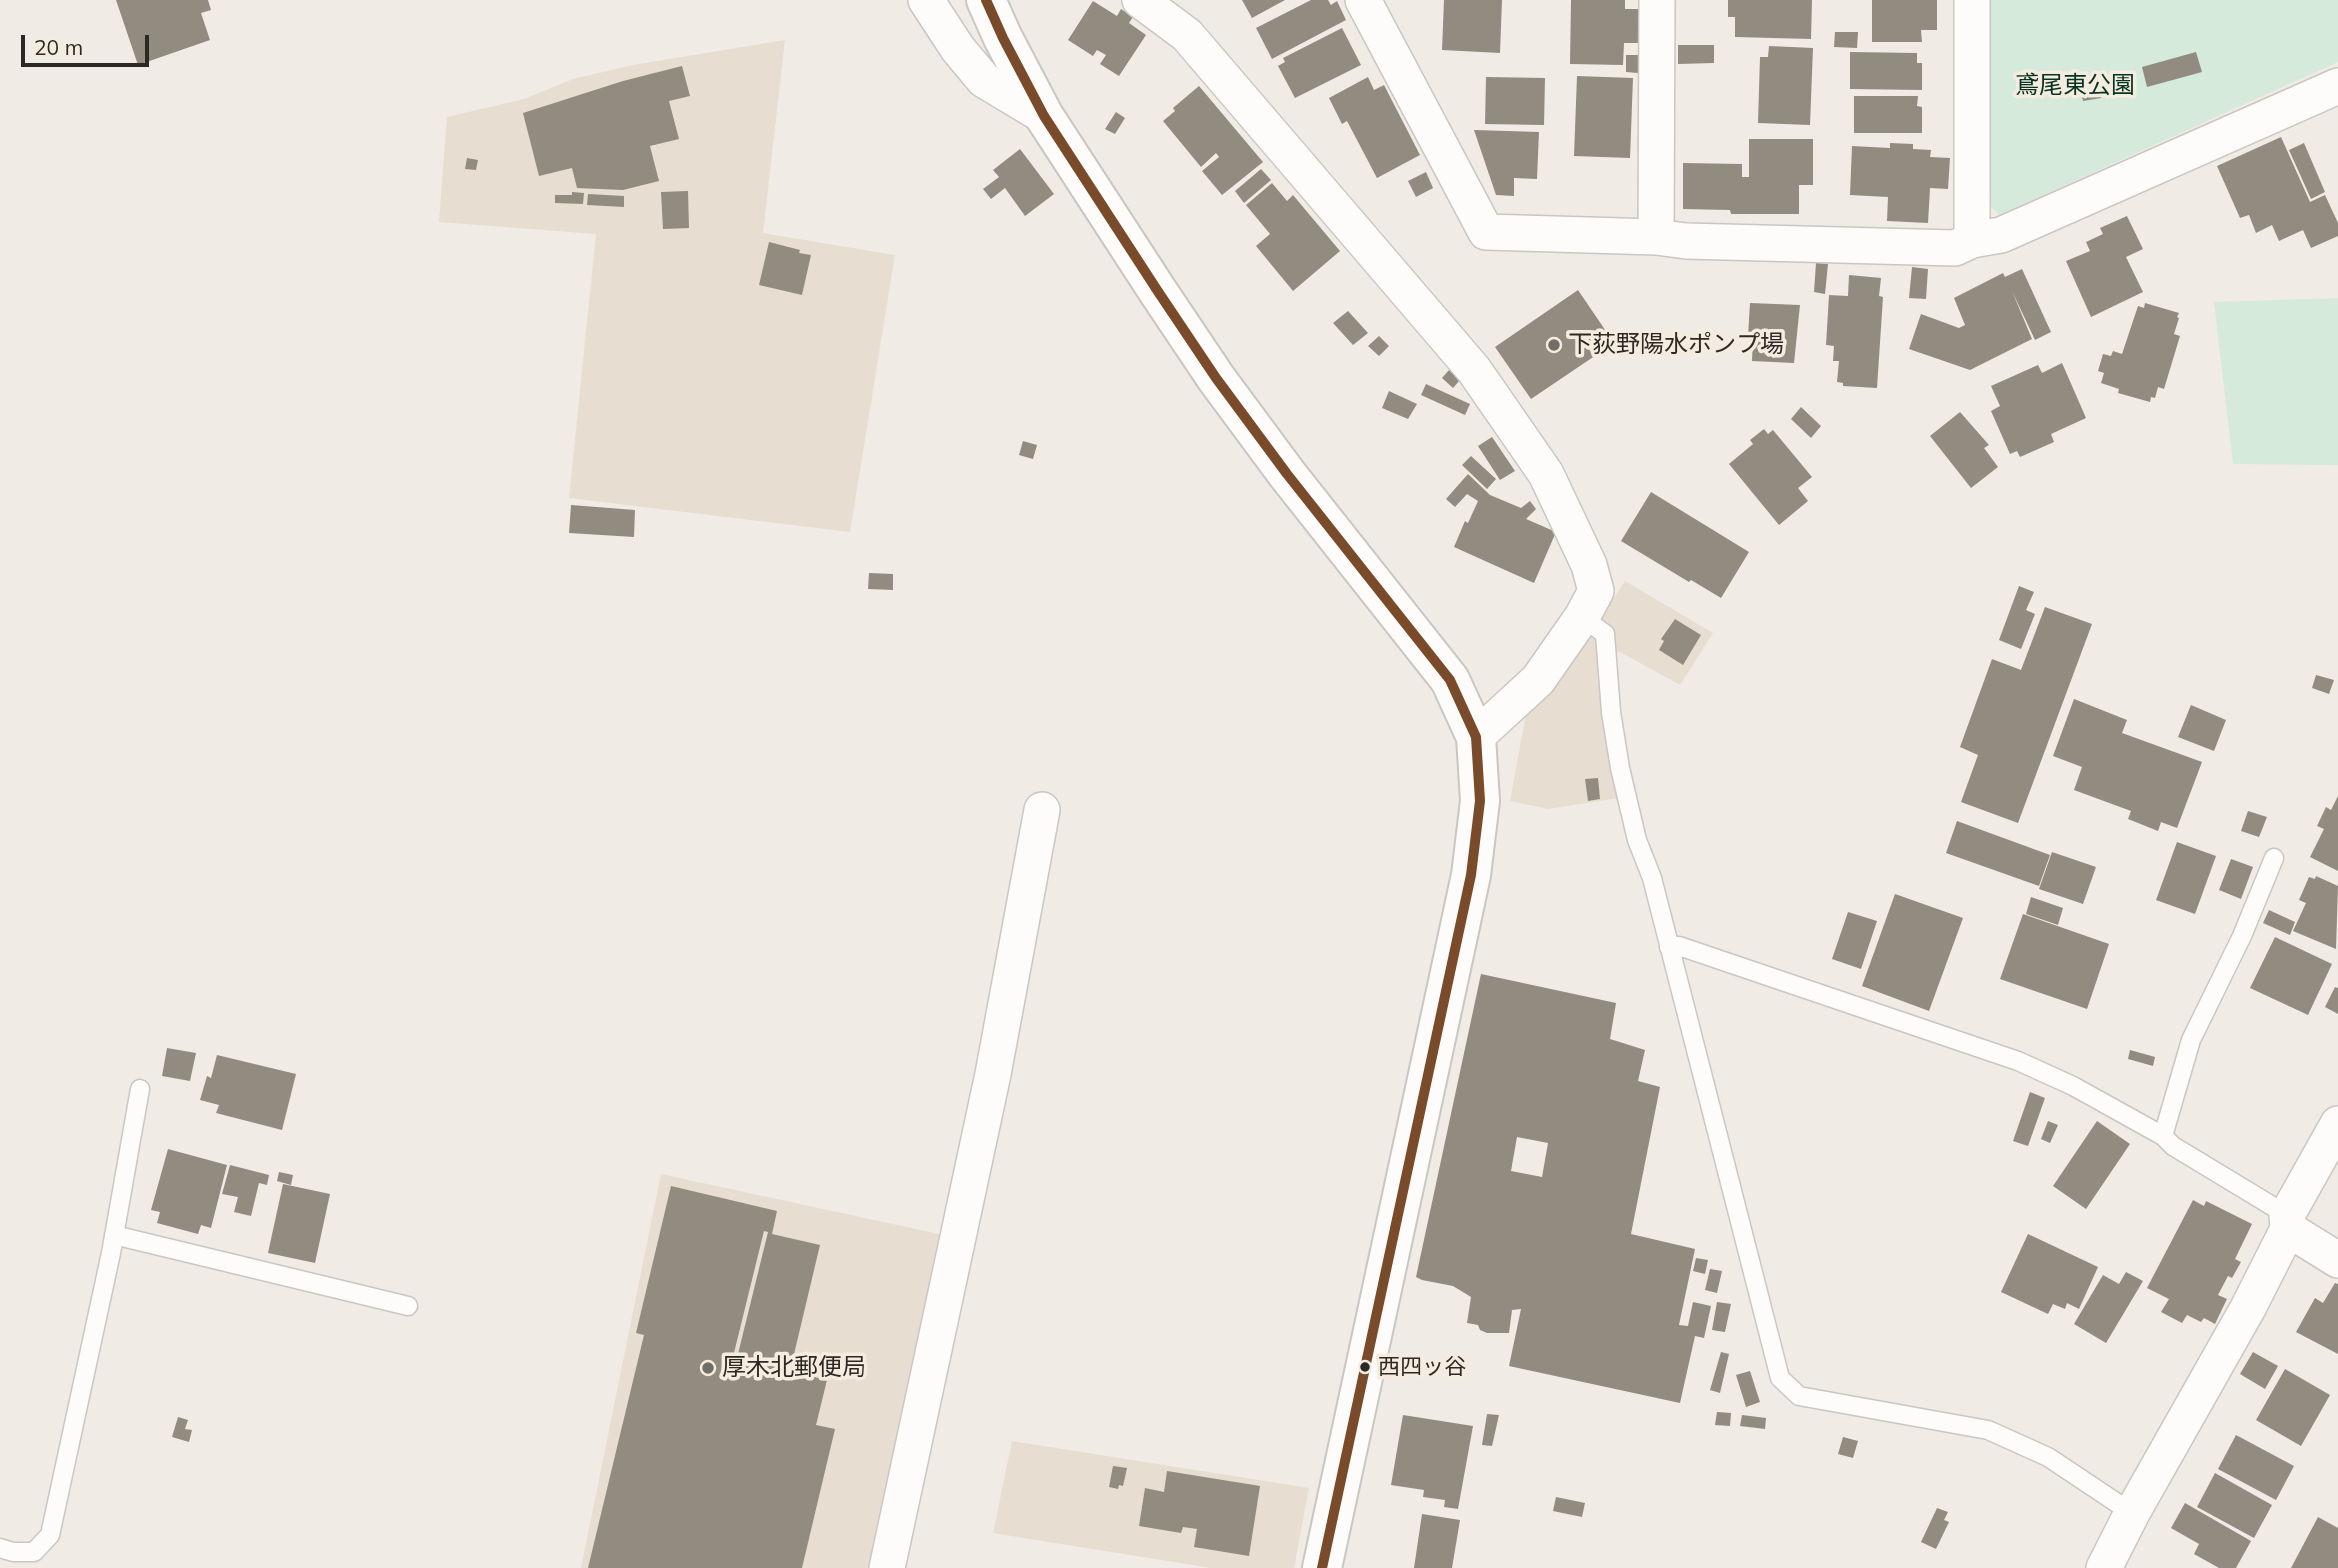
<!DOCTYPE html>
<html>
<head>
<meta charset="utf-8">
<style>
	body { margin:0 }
	#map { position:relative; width:2338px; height:1568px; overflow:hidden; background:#f0ebe4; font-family:Mulish,sans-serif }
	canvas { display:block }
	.scale { position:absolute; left:21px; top:35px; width:128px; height:32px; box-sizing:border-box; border:4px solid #2c2924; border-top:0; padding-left:9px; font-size:21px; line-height:24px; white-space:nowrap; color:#2c2924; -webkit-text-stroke:5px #f5ecdf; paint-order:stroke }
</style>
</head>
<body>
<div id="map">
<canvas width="2338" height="1568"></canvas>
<div class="scale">20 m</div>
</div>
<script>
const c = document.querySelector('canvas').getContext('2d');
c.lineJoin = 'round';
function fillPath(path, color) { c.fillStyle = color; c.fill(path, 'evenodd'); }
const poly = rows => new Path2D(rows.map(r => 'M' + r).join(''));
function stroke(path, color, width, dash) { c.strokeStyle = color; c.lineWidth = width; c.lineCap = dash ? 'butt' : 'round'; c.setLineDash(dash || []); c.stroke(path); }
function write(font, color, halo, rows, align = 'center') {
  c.font = font + ' Mulish,"Noto Sans JP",sans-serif'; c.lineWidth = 7; c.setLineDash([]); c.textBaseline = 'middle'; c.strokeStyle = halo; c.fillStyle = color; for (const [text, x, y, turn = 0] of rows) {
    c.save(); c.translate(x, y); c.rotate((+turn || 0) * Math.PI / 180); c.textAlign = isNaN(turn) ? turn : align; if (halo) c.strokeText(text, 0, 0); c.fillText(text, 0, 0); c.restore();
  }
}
fillPath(poly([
	[785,40,763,233,895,255,850,532,569,498,596,234,439,222,447,117,524,99,573,79,633,65],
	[1625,581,1713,633,1680,685,1620,652,1600,651,1619,798,1548,809,1510,801,1526,714,1602,616],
	[661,1174,948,1236,880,1568,581,1568],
	[1012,1441,1309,1488,1294,1568,1211,1568,993,1533]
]), '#e7ded1');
fillPath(poly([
	[1991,0,2338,0,2338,62,1999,215,1988,203],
	[2338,298,2338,465,2233,464,2214,302]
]), '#d5eadb');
fillPath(poly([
	[116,0,208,0,211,10,201,13,210,40,138,65],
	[1242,0,1285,0,1252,18],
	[1311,0,1328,0,1331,5,1337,1,1346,20,1272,59,1256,28],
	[1444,0,1502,0,1500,53,1442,50],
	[1571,0,1625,0,1625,9,1639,9,1638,43,1624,43,1623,65,1570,64],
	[1728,0,1812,0,1811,39,1735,37,1735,17,1728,17],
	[1872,0,1937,0,1937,30,1921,30,1922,42,1872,42],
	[1093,1,1117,16,1121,9,1133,17,1129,23,1146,35,1119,76,1100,64,1106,55,1097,50,1093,56,1068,40],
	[1342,28,1361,65,1295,98,1278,66,1285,62,1283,58],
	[1835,32,1858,32,1857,48,1834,47],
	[1678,45,1714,45,1714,63,1678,64],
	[1769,46,1813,48,1810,125,1758,123,1760,57,1768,57],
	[1850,52,1917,53,1917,63,1922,63,1922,90,1850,89],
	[2196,52,2202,72,2147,87,2142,67],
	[1626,55,1639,55,1638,73,1626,72],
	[682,66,690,96,669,101,679,139,650,146,659,181,623,190,577,188,572,168,539,176,523,113,623,81],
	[1577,76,1633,78,1630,158,1574,156],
	[1368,77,1374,90,1384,85,1420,155,1377,178,1347,121,1342,124,1329,98],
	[1486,77,1545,78,1544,125,1485,124],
	[1199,86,1263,162,1222,195,1202,171,1219,157,1216,153,1201,167,1163,121,1175,111,1173,108],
	[2099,88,2101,98,2083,101,2081,91],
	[1854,96,1918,96,1917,106,1922,107,1922,133,1854,133],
	[1116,112,1125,118,1115,134,1105,129],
	[1474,130,1539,132,1537,179,1514,178,1514,196,1496,195],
	[2281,137,2310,202,2325,195,2338,223,2338,236,2311,248,2303,230,2279,241,2272,225,2256,233,2249,215,2240,218,2217,166],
	[1749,139,1813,139,1813,185,1799,185,1799,214,1731,214,1730,210,1683,209,1683,163,1742,164,1742,177,1749,177],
	[1890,143,1913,144,1913,149,1931,150,1930,157,1950,158,1948,189,1930,188,1928,223,1887,221,1888,197,1850,195,1852,146,1890,148],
	[2304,143,2325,192,2311,199,2289,150],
	[1020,149,1054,194,1025,216,1005,188,991,199,983,189,999,177,993,170],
	[467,158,478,160,476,170,465,169],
	[1261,169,1271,180,1244,203,1235,191],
	[1426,172,1433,188,1416,197,1408,181],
	[1272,183,1287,201,1293,195,1340,251,1293,291,1256,246,1270,234,1246,205],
	[688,191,689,228,663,229,661,192],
	[572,192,584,193,583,204,555,203,555,195,572,195],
	[588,194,624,196,624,207,587,205],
	[2127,216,2143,249,2126,257,2143,292,2091,317,2066,261,2090,251,2086,242,2103,234,2100,228],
	[769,242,800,250,799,253,811,255,802,295,759,285],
	[1816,263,1828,264,1825,294,1814,292],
	[1912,267,1928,269,1926,299,1909,298],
	[2022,269,2051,332,2035,340,2012,291,2032,339,1970,370,1909,349,1921,314,1959,328,1965,325,1954,298,2003,273,2005,277],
	[1849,275,1881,278,1879,296,1883,297,1877,388,1843,386,1843,383,1837,382,1839,361,1833,361,1834,346,1826,345,1829,295,1848,296],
	[1578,290,1614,343,1531,399,1495,347],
	[1750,303,1800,305,1794,363,1752,361,1753,337,1748,336],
	[2145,303,2179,313,2177,317,2179,318,2174,334,2180,336,2164,389,2158,387,2155,398,2151,397,2150,402,2118,393,2119,389,2101,383,2104,373,2098,371,2103,354,2111,356,2113,351,2122,354,2138,306,2144,308],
	[1348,311,1368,333,1353,345,1333,323],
	[1379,336,1389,346,1379,356,1368,346],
	[2062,363,2086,418,2051,434,2054,442,2020,457,2017,451,2010,454,1991,411,2000,406,1991,386,2038,365,2042,373],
	[1449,370,1460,380,1453,388,1442,378],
	[1426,384,1470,404,1465,415,1421,395],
	[1389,391,1417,404,1408,419,1382,408],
	[1801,407,1821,426,1811,438,1791,419],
	[1960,412,1989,445,1984,448,1998,467,1971,488,1930,436],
	[1764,429,1768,434,1773,430,1812,477,1798,488,1808,501,1779,525,1729,464,1753,444,1750,440],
	[1492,437,1515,471,1500,480,1478,446],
	[1023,441,1037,445,1033,459,1019,455],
	[1471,456,1496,479,1487,489,1462,465],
	[1468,474,1490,495,1521,508,1530,501,1536,509,1526,519,1556,532,1534,583,1454,547,1465,521,1468,523,1478,501,1467,494,1455,507,1446,499],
	[1651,492,1749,552,1721,598,1691,580,1689,582,1621,541],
	[571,505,635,510,634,537,569,533],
	[869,573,893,574,893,590,868,589],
	[2019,586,2034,592,2026,610,2035,614,2021,649,1999,640],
	[2045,607,2092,624,2018,823,1961,802,1978,755,1960,747,1992,659,2021,670],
	[1675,619,1701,635,1683,665,1659,650,1664,641,1661,639],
	[2316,675,2334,680,2329,694,2312,688],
	[2074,699,2127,720,2122,733,2202,762,2177,828,2161,822,2158,831,2128,819,2131,811,2074,790,2082,767,2053,756],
	[2191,705,2226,720,2214,751,2178,737],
	[1598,778,1600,799,1588,801,1585,779],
	[2338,796,2338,871,2310,857,2324,829,2317,826,2326,807,2331,810],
	[2248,811,2267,817,2259,837,2241,831],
	[1957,821,2050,855,2039,886,1946,853],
	[2177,842,2216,856,2195,914,2156,900],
	[2052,852,2096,867,2083,904,2039,889],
	[2231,859,2253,867,2241,899,2219,890],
	[2316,876,2338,886,2336,949,2293,931,2306,903,2299,900,2309,877,2315,879],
	[1895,894,1963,918,1929,1011,1862,986],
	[2031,897,2063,908,2058,925,2026,914],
	[2269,910,2295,922,2290,935,2263,923],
	[1848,912,1877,921,1861,969,1832,959],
	[2023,914,2109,944,2087,1009,2000,979],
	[2275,937,2332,964,2308,1015,2250,988],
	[1481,974,1616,1003,1610,1039,1645,1050,1638,1081,1660,1087,1631,1234,1695,1249,1679,1325,1688,1326,1693,1302,1711,1306,1704,1338,1695,1336,1680,1403,1509,1366,1521,1309,1512,1310,1509,1333,1487,1333,1480,1330,1478,1325,1467,1323,1471,1297,1453,1286,1422,1280,1416,1277],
	[1517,1137,1548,1143,1542,1177,1511,1171],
	[2335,987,2338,988,2338,1014,2325,1007],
	[167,1048,196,1053,190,1081,162,1076],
	[2130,1050,2155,1057,2153,1066,2128,1059],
	[217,1055,296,1074,282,1130,216,1113,219,1105,200,1100,207,1076,211,1078],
	[2030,1092,2045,1098,2028,1146,2013,1141],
	[2048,1121,2058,1125,2050,1143,2041,1139],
	[2097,1121,2130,1144,2086,1209,2053,1186],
	[168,1149,227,1165,211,1228,201,1225,198,1234,157,1223,160,1212,151,1210],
	[230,1165,269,1175,267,1185,259,1183,251,1216,234,1212,238,1197,222,1194],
	[279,1172,293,1175,291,1185,277,1181],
	[283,1184,330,1194,315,1263,268,1253],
	[671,1186,777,1211,772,1234,820,1245,790,1371,827,1380,816,1425,835,1429,802,1568,588,1568,644,1335,636,1333],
	[764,1231,768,1232,737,1358,733,1357],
	[2193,1200,2204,1206,2206,1201,2252,1224,2235,1259,2241,1262,2232,1278,2228,1276,2218,1295,2227,1299,2215,1324,2204,1318,2201,1322,2187,1315,2182,1323,2161,1312,2169,1299,2147,1288],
	[2028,1234,2098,1267,2079,1309,2067,1303,2065,1309,2053,1304,2048,1314,2001,1292],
	[1696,1258,1708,1260,1705,1274,1693,1271],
	[1710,1269,1722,1271,1717,1293,1705,1290],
	[2126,1272,2143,1281,2106,1343,2074,1324,2103,1275,2119,1284],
	[2335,1283,2338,1284,2338,1354,2296,1332,2315,1298,2323,1303],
	[1717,1302,1731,1304,1725,1332,1712,1330],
	[1721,1352,1729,1354,1720,1393,1710,1390],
	[2253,1352,2278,1366,2265,1389,2240,1374],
	[2285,1369,2330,1395,2301,1446,2256,1420],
	[1750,1371,1760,1402,1746,1407,1736,1375],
	[1717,1412,1731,1413,1730,1426,1715,1425],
	[1487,1414,1499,1415,1492,1446,1482,1445],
	[1403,1415,1473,1426,1458,1509,1444,1507,1445,1500,1423,1497,1424,1490,1391,1485],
	[1742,1415,1766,1418,1765,1429,1740,1426],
	[178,1417,188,1420,185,1429,192,1430,189,1442,172,1437],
	[2236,1435,2294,1466,2276,1500,2218,1469],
	[1843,1437,1858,1441,1853,1458,1838,1454],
	[1113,1466,1127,1468,1123,1486,1119,1485,1118,1489,1109,1487],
	[1167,1471,1260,1486,1249,1556,1194,1547,1197,1529,1183,1527,1181,1533,1139,1526,1145,1488,1164,1492],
	[2215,1473,2272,1505,2254,1538,2197,1507],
	[1556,1497,1585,1503,1582,1517,1553,1511],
	[2185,1503,2251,1541,2236,1568,2219,1568,2194,1554,2199,1544,2171,1528],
	[1937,1508,1948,1512,1944,1520,1949,1522,1936,1549,1921,1542],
	[1422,1514,1460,1520,1452,1568,1414,1568],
	[2318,1517,2338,1528,2338,1568,2291,1568]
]), '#928b80');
const lane = poly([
	[1582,617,1605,634,1611,712,1620,768,1637,840,1652,878,1780,1378,1799,1396,1988,1430,2048,1457,2132,1513],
	[2274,858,2242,936,2191,1040,2163,1136,2173,1146,2287,1215],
	[1669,947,1679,946,2018,1061,2073,1086,2163,1136],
	[114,1235,408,1306],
	[0,1548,13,1552,34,1552,50,1535,111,1253,140,1089]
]);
const street = poly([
	[926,0,958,49,984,80,1044,116],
	[1140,0,1187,35,1474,370,1546,474,1589,565,1596,591,1582,617,1538,680,1476,737],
	[1363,0,1486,232,1656,237,1686,241,1955,248,1972,240,2001,235,2338,86],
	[1972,0,1972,240],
	[1656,237,1657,0],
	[2288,1229,2287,1215,2338,1124],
	[887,1568,993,1074,1042,810],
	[2104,1568,2132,1513,2248,1308,2288,1229,2338,1260]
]);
const secondary = poly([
	[986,0,1003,38,1044,116,1157,290,1216,378,1287,474,1450,680,1476,737,1480,801,1471,875,1322,1568]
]);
stroke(lane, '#cac6c1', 21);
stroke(street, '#cac6c1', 38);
stroke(secondary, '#cac6c1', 42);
stroke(lane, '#fdfcfb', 18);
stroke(street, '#fdfcfb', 35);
stroke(secondary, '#fdfcfb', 38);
stroke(poly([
	[986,0,1003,38,1044,116,1157,290,1216,378,1287,474,1450,680,1476,737,1480,801,1471,875,1322,1568]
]), '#7a4b2a', 10);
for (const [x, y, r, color] of [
	[1554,345,7,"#716d67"],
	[1365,1367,6,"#2c2924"],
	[708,1368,7,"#716d67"]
]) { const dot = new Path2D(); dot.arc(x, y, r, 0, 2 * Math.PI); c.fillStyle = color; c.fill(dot); stroke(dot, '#f5ecdf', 2.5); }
write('22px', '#2c2924', '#f5ecdf', [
	["西四ッ谷",1378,1367]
], 'left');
write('24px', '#053422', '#f5ecdf', [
	["鳶尾東公園",2075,86]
]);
write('24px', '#2c2924', '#f5ecdf', [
	["下荻野陽水ポンプ場",1568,345],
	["厚木北郵便局",722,1368]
], 'left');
</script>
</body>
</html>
